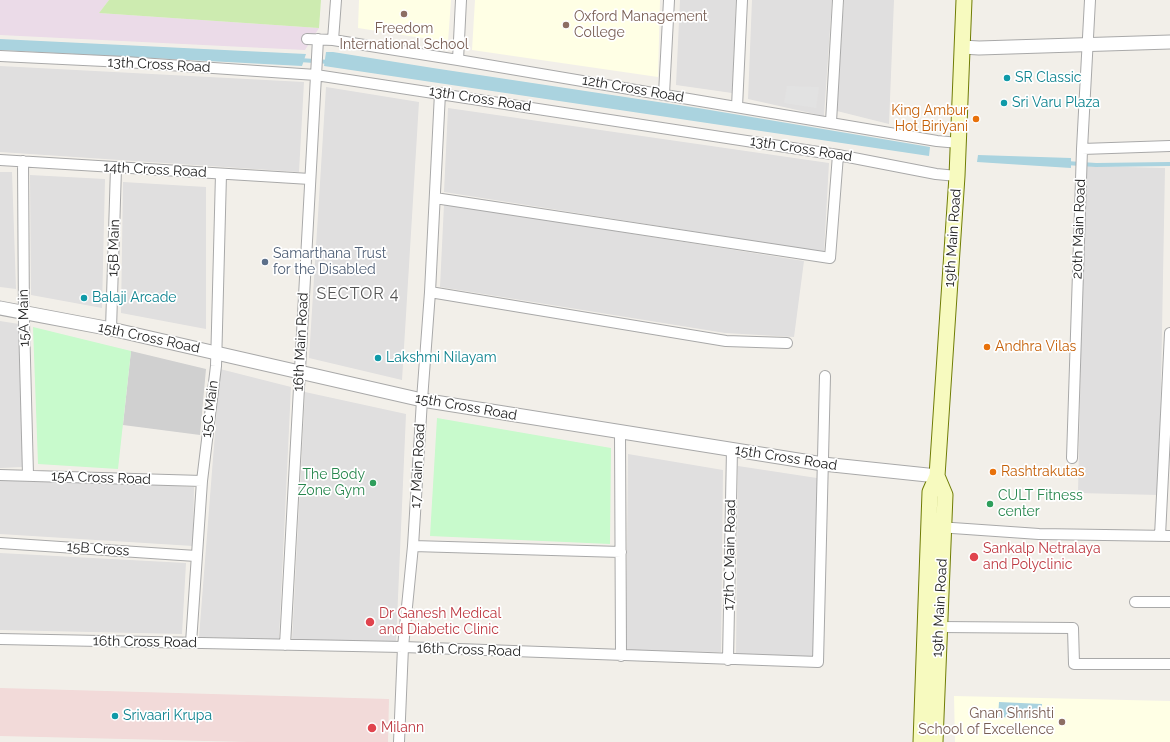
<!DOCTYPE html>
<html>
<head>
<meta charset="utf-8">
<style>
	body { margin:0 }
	canvas { display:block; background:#f2efe9 }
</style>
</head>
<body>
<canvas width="1170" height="742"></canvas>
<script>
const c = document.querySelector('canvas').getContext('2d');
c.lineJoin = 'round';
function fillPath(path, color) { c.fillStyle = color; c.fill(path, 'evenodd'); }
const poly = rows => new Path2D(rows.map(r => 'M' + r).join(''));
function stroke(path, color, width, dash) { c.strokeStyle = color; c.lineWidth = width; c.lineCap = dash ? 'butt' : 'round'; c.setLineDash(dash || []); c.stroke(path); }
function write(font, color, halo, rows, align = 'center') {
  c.font = font + ' Raleway,sans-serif'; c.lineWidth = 3.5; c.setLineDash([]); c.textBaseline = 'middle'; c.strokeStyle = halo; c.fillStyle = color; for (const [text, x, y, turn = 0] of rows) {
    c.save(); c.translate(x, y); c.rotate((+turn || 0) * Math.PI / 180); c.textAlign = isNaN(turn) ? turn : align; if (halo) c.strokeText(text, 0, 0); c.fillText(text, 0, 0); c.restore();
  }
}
fillPath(poly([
	[680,0,736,0,732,93,676,85],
	[752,0,832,0,824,116,748,99],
	[844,0,894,0,889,124,837,111],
	[0,66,304,82,299,172,0,152],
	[326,87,419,102,402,380,309,358],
	[448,108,829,163,824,252,444,192],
	[1085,166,1165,168,1159,495,1078,493],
	[0,172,12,172,16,289,0,287],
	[30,175,105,179,102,308,31,295],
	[123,182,206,187,206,329,121,313],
	[444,204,804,261,794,337,725,333,440,287],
	[0,321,19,324,23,467,0,468],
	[220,369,291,387,279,639,199,637],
	[305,392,406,414,396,643,292,640],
	[628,454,723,470,721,652,626,651],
	[738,466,817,478,813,656,736,655],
	[35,478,194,487,193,546,0,534,0,480],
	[0,553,186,563,182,634,0,630]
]), '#e0dfdf');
fillPath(poly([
	[0,688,389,699,388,742,248,742,0,736]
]), '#f2dad9');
fillPath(poly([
	[0,0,109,0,99,13,319,28,305,50,0,35]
]), '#ebdbe8');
fillPath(poly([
	[359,0,451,0,448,42,358,28],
	[475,0,660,0,658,77,472,50],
	[954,696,1170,701,1170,742,955,742]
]), '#ffffe5');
fillPath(poly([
	[131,351,206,369,200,435,123,425]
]), '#d0d0d0');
fillPath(poly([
	[109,0,321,0,319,28,99,13]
]), '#cdebb0');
fillPath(poly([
	[33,327,131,351,118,469,38,464],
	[437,418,611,448,610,544,430,536]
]), '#c8facc');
fillPath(poly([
	[787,86,819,87,816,108,784,103]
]), '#e2e2e2');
fillPath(poly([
	[0,39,306,54,302,66,0,50],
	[326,52,333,52,433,68,698,108,930,147,929,156,324,66],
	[978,155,1071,158,1071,168,977,162],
	[999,702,1042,704,1041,719,998,717]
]), '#aad3df');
stroke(poly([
	[299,60,330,62],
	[1066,163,1096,165,1170,164]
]), '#aad3df', 4);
const minor = poly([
	[307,39,333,40,458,60,937,141,959,143],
	[333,40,336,0],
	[0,56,125,62,316,75,838,155,936,174,957,176],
	[458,60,461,0],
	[664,94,669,0],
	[737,107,742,0],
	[831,122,838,0],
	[1082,149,1170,146],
	[0,160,310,179],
	[23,161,24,322,28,475],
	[435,198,830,258,838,155],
	[430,292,726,341,787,343],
	[111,329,116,168],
	[620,432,621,656],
	[1072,458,1082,149,1090,0],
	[0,475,202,481],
	[938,527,1039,534,1170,536],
	[1160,536,1170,333],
	[0,543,196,556],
	[413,546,621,552],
	[1135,602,1170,602],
	[939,627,1073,628,1074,664,1170,664],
	[0,639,403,647,818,662,825,376],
	[191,643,202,481,216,366,221,174],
	[285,645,318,39],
	[728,660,732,449],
	[399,742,403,647,413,546,422,400,430,292,440,93]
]);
const tertiary = poly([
	[962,47,979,48,1170,42],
	[0,308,111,329,422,400,823,464,937,476]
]);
const secondary = poly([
	[921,742,930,492,937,476,957,176,964,0],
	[935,742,945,495,937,476]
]);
stroke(minor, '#a9a9a9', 12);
stroke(tertiary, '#a9a9a9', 15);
stroke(secondary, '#707d05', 17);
stroke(minor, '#fff', 10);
stroke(tertiary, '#fff', 13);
stroke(secondary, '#f7fabf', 15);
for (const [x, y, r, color] of [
	[404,14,4,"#8d6e63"],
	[566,25,4,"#8d6e63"],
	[1007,78,4,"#0f9aa8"],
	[1004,103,4,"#0f9aa8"],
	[976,119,4,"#e8710a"],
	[265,262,4,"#5c6f8a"],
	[84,298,4,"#0f9aa8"],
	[987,347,4,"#e8710a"],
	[378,358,4,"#0f9aa8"],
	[993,472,4,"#e8710a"],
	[373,483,4,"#2e9e5b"],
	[990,504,4,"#2e9e5b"],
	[974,557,5,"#e0444e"],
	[370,622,5,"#e0444e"],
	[115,716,4,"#0f9aa8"],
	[1062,722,4,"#8d6e63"],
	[372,728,5,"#e0444e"]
]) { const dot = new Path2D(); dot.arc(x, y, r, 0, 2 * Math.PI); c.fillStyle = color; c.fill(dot); stroke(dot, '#fff', 1.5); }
write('14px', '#785e54', '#fff', [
	["Oxford Management",574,17],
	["College",574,33],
	["Freedom",404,29,"center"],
	["International School",404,45,"center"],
	["Gnan Shrishti",1054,714,"right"],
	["School of Excellence",1054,730,"right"]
], 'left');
write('14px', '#222', '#fff', [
	["13th Cross Road",159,65,3],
	["12th Cross Road",633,89,10],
	["13th Cross Road",480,99,9],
	["13th Cross Road",801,149,9],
	["14th Cross Road",155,170,3],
	["20th Main Road",1079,229,-88],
	["19th Main Road",953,238,-86],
	["15B Main",114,248,-88],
	["15A Main",24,318,-91],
	["15th Cross Road",149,338,12],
	["16th Main Road",301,342,-87],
	["15th Cross Road",466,407,10],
	["15C Main",210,409,-83],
	["15th Cross Road",786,458,9],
	["17 Main Road",418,466,-87],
	["15A Cross Road",101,478,2],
	["15B Cross",98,549,4],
	["17th C Main Road",730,555,-89],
	["19th Main Road",940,608,-87],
	["16th Cross Road",145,642,1],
	["16th Cross Road",469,650,2]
]);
write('14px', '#0d838f', '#fff', [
	["SR Classic",1015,78],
	["Sri Varu Plaza",1012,103],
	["Balaji Arcade",92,298],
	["Lakshmi Nilayam",386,358],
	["Srivaari Krupa",123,716]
], 'left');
write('14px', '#c56008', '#fff', [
	["King Ambur",968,111,"right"],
	["Hot Biriyani",968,127,"right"],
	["Andhra Vilas",995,347],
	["Rashtrakutas",1001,472]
], 'left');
write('14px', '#4e5e75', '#fff', [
	["Samarthana Trust",273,254],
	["for the Disabled",273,270]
], 'left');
write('14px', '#27864d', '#fff', [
	["The Body",365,475],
	["Zone Gym",365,491],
	["CULT Fitness",998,496,"left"],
	["center",998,512,"left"]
], 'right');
write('14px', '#be3a42', '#fff', [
	["Sankalp Netralaya",983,549],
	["and Polyclinic",983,565],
	["Dr Ganesh Medical",379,614],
	["and Diabetic Clinic",379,630],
	["Milann",381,728]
], 'left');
c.letterSpacing = '1px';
write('16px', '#555', '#fff', [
	["SECTOR 4",358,294]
]);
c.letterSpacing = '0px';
</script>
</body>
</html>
